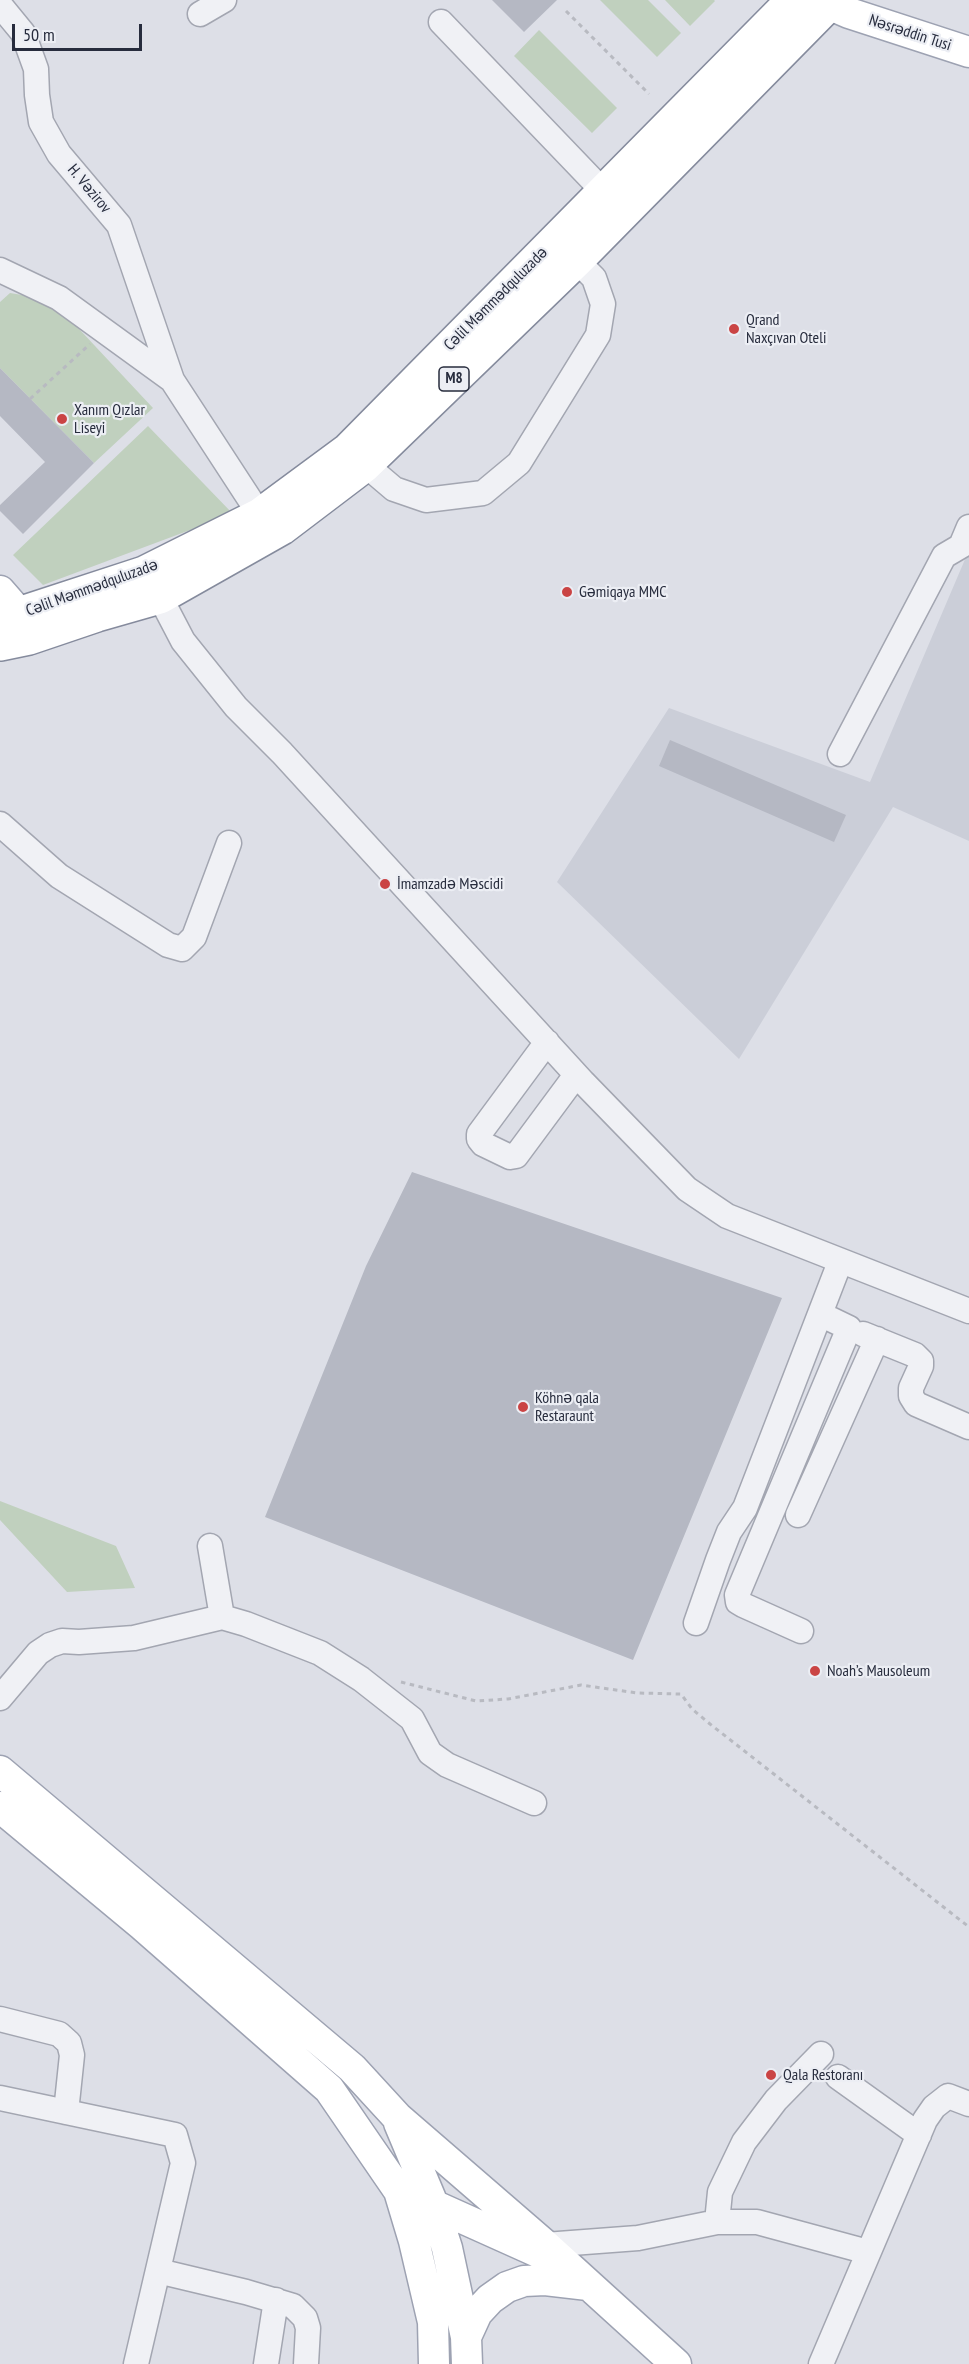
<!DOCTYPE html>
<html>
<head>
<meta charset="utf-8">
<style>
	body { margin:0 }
	#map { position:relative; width:969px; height:2364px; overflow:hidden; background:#dddfe7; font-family:"PT Sans Narrow",sans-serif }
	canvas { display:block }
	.scale { position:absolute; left:12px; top:24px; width:130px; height:27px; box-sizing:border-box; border:3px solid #272c3d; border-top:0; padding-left:8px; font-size:18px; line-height:21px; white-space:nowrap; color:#272c3d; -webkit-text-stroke:4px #eceef4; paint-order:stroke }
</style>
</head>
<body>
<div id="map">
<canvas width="969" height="2364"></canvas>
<div class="scale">50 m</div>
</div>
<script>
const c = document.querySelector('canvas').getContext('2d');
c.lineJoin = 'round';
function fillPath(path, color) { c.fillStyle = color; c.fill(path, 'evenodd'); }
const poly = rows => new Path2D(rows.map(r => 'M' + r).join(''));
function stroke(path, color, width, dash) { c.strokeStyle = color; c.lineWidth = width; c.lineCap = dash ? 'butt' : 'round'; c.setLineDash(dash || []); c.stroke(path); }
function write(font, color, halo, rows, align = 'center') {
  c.font = font + ' "PT Sans Narrow",sans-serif'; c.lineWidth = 4.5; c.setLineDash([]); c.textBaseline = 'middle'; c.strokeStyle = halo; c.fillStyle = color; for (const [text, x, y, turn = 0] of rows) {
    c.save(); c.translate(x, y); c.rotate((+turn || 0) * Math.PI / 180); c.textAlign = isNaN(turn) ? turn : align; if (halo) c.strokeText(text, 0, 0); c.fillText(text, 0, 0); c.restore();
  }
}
fillPath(poly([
	[969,550,969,841,893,807,739,1059,557,882,669,708,870,782]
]), '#cbced8');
fillPath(poly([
	[600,0,648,0,681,33,657,57],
	[665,0,714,0,715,1,690,26],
	[539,30,617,108,592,133,514,56],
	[10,293,52,300,153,408,94,463,0,368,0,302],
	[148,426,233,514,43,585,13,555],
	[0,1501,116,1546,135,1588,67,1592,0,1520]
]), '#c0d0be');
fillPath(poly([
	[492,0,557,0,524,32],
	[0,368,94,463,23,534,0,511,0,505,45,462,0,416],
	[670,740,846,815,834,842,659,766],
	[412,1172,782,1298,633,1660,265,1517,366,1266]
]), '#b5b8c3');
const minor = poly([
	[0,5,23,33,36,69,37,95,41,122,59,154,119,225,172,380],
	[200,14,224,0],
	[441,22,603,191],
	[0,270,59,298,172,380,260,515],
	[354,455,394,489,426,500,483,493,519,463,598,335,603,304,594,278,566,250],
	[160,597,183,641,236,707,282,753,583,1082,687,1189,727,1216,969,1311],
	[840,754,944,556,961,546,969,527],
	[0,824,59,876,168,945,182,949,194,937,229,843],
	[547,1042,479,1134,479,1139,483,1144,510,1157,516,1156,576,1075],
	[863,1334,915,1355,921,1361,921,1366,911,1388,911,1396,916,1404,969,1427],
	[798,1515,877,1339],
	[210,1546,222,1617],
	[696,1623,718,1560,729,1532,745,1508,840,1262],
	[801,1631,743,1605,738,1602,737,1595,849,1328,820,1314],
	[0,1698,38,1653,50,1645,62,1641,79,1642,134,1638,222,1617,246,1624,320,1653,361,1679,412,1719,430,1753,447,1765,534,1803],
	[0,2019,59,2034,69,2043,72,2055,66,2112],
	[838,2077,919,2135],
	[0,2098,175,2135,183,2163,136,2364],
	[717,2222,720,2192,744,2142,776,2100,821,2054],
	[545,2245,638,2238,717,2222,757,2222,868,2252],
	[158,2271,246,2292,293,2306,305,2318,308,2328,306,2364],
	[266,2364,276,2300],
	[821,2364,925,2120,934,2107,948,2096,969,2104]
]);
const major = poly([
	[819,0,849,13,969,52],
	[0,591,20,614,28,636],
	[0,1771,352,2068,397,2117,545,2245,676,2364],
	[0,1807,142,1925,329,2089,399,2191,414,2241,433,2322,434,2364],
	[399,2123,433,2204,447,2248,466,2337,467,2364],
	[422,2200,540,2253],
	[466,2337,477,2313,490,2299,507,2287,524,2281,545,2280,588,2285]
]);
const highway = poly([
	[0,620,144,573,260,515,348,450,793,0],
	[0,644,29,638,97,615,160,597,282,528,365,465,576,261,833,0]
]);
stroke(minor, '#a3a6b1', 27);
stroke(major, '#9da2b2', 33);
stroke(highway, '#858b9d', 36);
stroke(poly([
	[566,11,649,94],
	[30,399,90,344],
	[401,1682,476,1701,508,1699,581,1685,637,1693,681,1694,692,1709,710,1724,969,1927]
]), '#b8bac1', 3, [4.5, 4.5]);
stroke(minor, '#f0f1f5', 24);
stroke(major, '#fff', 30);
stroke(highway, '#fff', 33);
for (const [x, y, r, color] of [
	[734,329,6,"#ca4444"],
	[62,419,6,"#ca4444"],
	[567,592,6,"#ca4444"],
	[385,884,6,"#ca4444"],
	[523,1407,6,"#ca4444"],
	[815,1671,6,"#ca4444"],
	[771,2075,6,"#ca4444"]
]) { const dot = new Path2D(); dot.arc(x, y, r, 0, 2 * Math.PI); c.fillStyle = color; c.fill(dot); stroke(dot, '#eceef4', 2); }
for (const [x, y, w] of [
	[454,379,30]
]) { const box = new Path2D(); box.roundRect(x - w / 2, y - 12, w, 24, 4.5); c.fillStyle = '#eceef4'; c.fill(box); stroke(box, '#272c3d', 1.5); }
write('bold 15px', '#272c3d', null, [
	["M8",454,379]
]);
write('16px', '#272c3d', '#eceef4', [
	["Nəsrəddin Tusi",910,33,18],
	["H. Vəzirov",89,189,50],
	["Cəlil Məmmədquluzadə",496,299,-45],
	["Cəlil Məmmədquluzadə",92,588,-20]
]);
write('16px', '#272c3d', '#eceef4', [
	["Qrand",746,320],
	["Naxçıvan Oteli",746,338],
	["Xanım Qızlar",74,410],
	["Liseyi",74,428],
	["Gəmiqaya MMC",579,592],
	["İmamzadə Məscidi",397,884],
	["Köhnə qala",535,1398],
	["Restaraunt",535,1416],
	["Noah’s Mausoleum",827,1671],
	["Qala Restoranı",783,2075]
], 'left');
</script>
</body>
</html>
